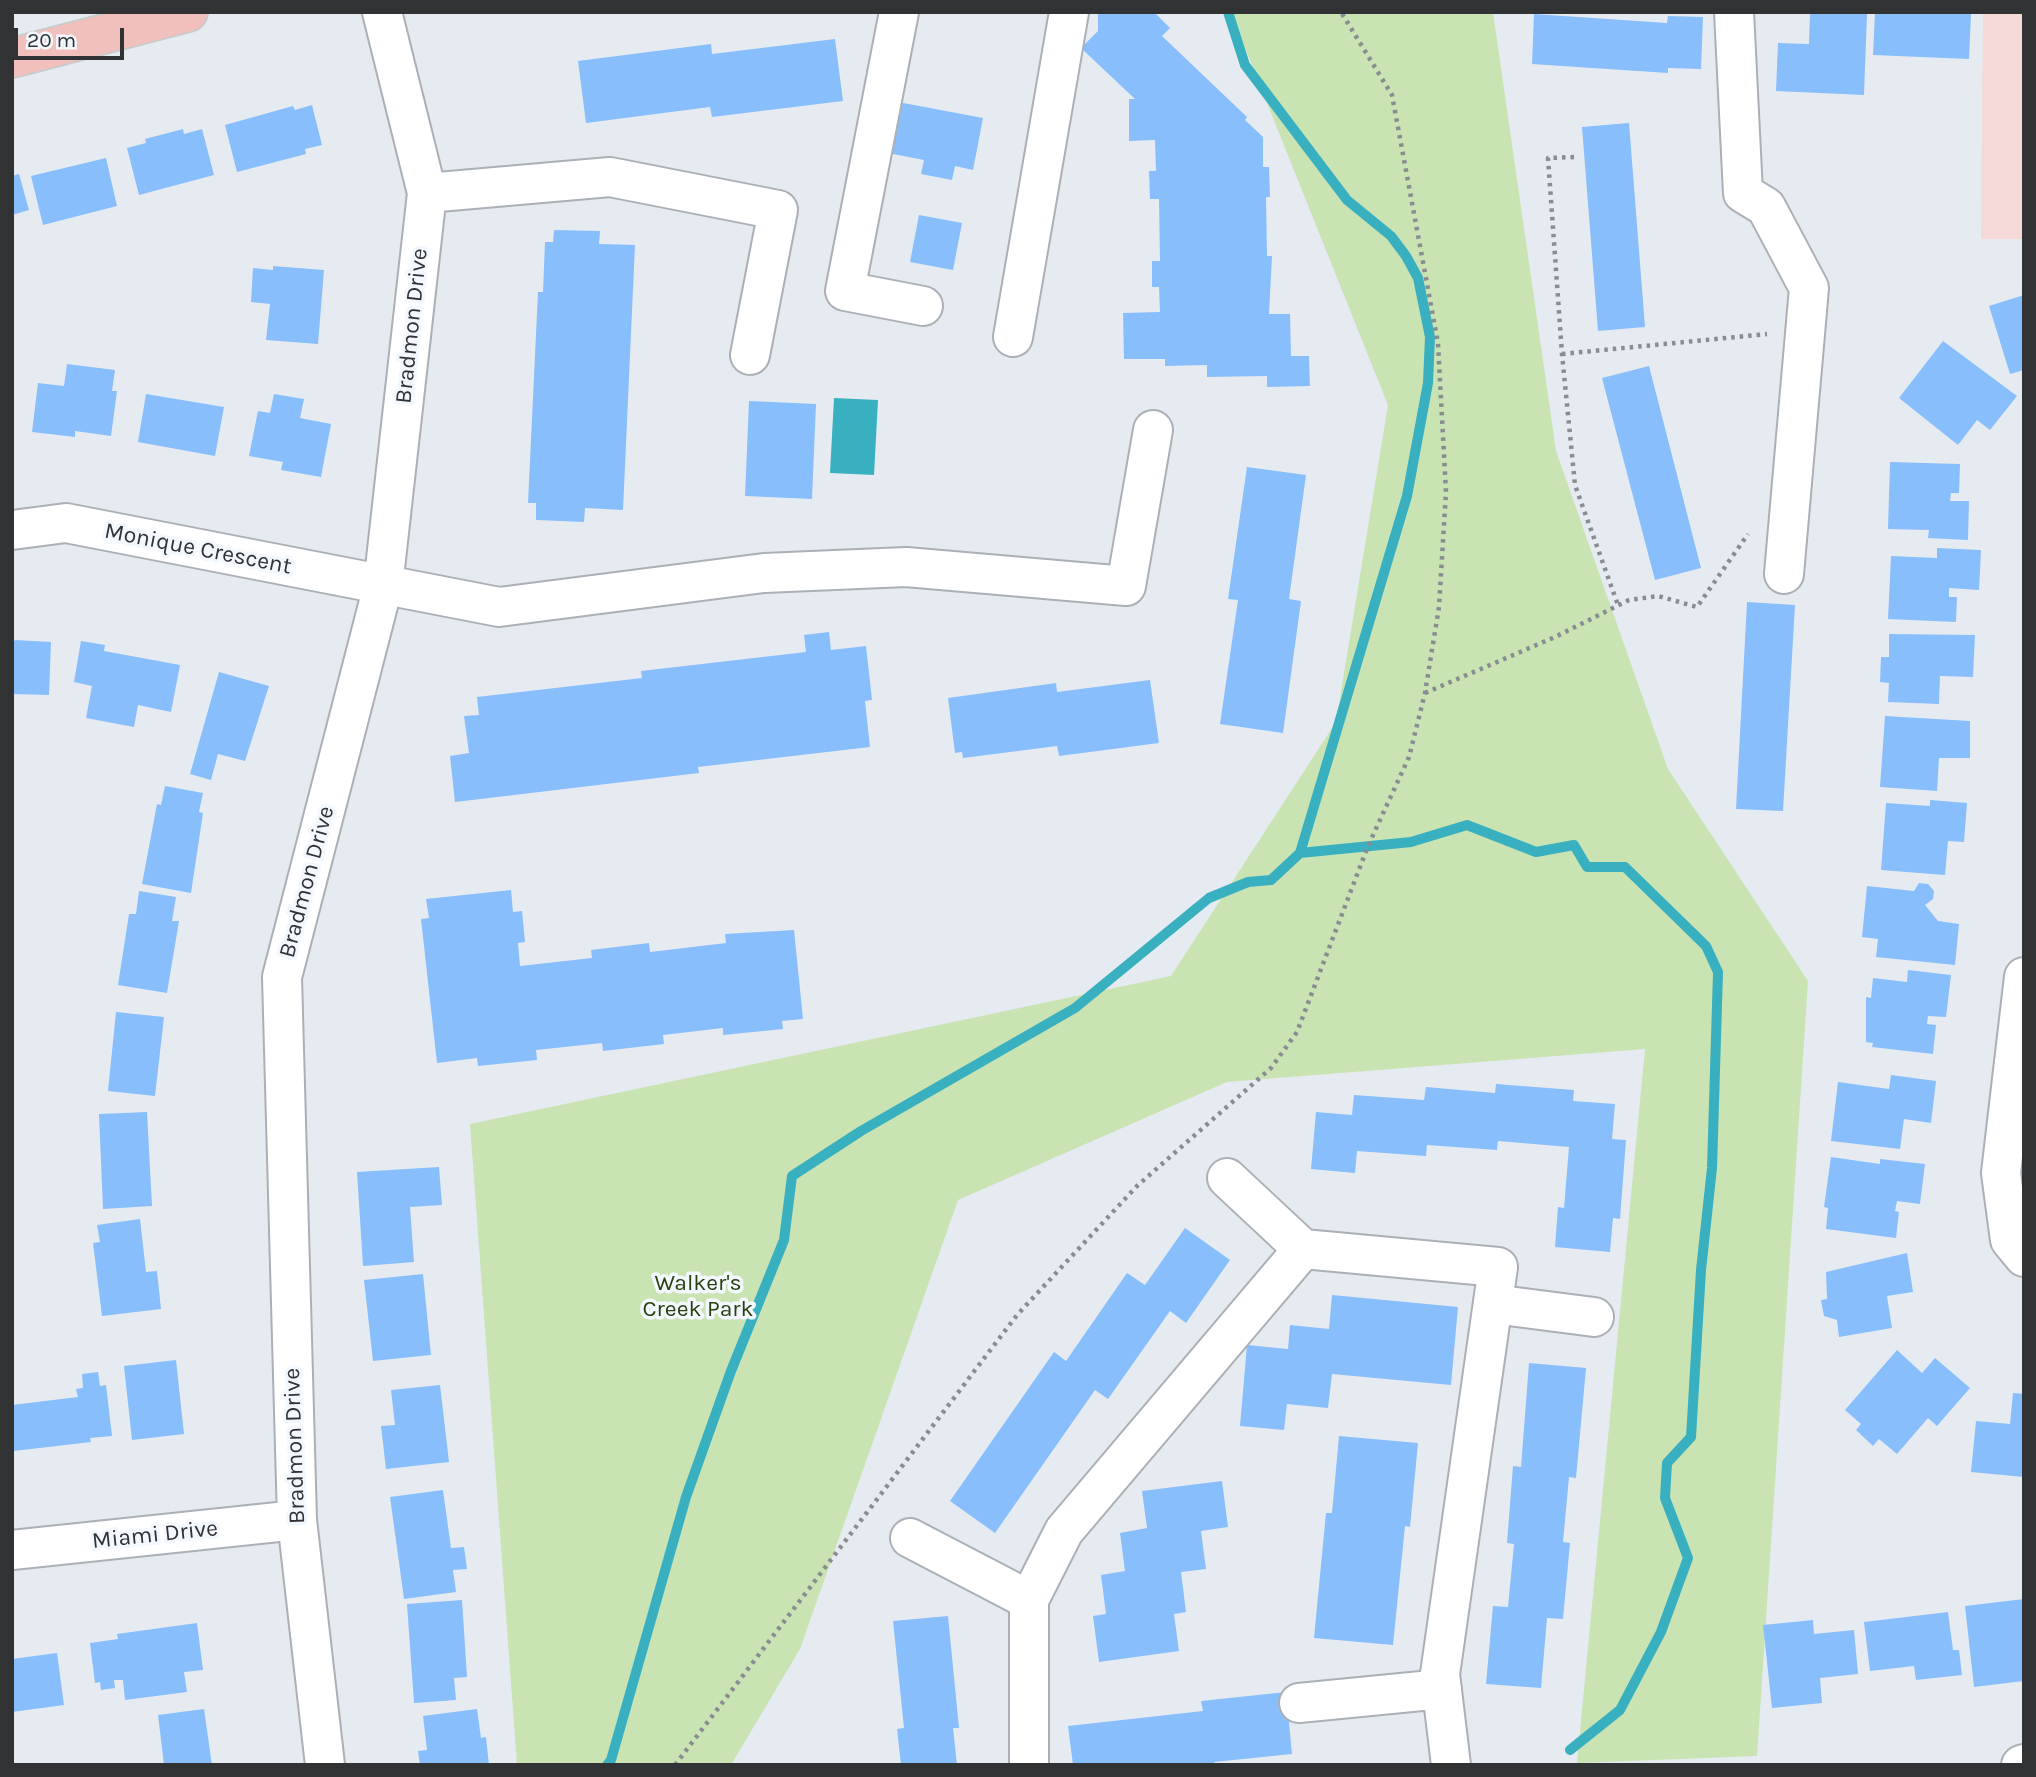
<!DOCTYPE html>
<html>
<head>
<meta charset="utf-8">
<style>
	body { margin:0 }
	#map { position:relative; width:2036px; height:1777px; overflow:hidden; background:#e6ebf1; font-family:Karla,sans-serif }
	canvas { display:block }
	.frame { position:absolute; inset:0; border:14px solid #303234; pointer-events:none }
	.scale { position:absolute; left:14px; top:28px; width:110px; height:32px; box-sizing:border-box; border:4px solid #303234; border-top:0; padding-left:9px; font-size:21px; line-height:24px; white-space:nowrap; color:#303234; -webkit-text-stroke:5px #f3f8fe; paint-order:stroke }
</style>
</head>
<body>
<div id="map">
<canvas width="2036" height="1777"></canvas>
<div class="frame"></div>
<div class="scale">20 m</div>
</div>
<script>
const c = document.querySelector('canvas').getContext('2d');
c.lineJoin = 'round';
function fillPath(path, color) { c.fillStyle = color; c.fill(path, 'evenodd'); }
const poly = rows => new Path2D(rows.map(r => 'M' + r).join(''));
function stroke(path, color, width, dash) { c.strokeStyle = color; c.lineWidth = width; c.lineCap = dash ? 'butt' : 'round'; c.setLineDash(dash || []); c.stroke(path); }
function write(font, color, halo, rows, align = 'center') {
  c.font = font + ' Karla,sans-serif'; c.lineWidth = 7; c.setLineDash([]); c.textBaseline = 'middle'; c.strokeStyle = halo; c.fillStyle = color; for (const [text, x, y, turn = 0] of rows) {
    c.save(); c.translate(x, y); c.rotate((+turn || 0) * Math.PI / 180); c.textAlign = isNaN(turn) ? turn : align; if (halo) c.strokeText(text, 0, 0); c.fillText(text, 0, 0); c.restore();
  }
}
fillPath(poly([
	[1983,12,2024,12,2024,239,1981,239]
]), '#f4d9d7');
fillPath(poly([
	[1226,12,1493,12,1556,451,1668,769,1808,981,1757,1756,1577,1763,1645,1049,1227,1082,958,1200,800,1649,731,1765,517,1765,470,1124,1171,976,1336,722,1388,405,1235,23]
]), '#c9e3b3');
fillPath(poly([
	[834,398,878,400,874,475,830,473]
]), '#39b0c0');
stroke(poly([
	[1300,853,1411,842,1467,825,1536,852,1574,845,1587,867,1625,867,1706,946,1718,972,1712,1168,1701,1270,1691,1437,1667,1463,1665,1498,1688,1558,1661,1632,1620,1710,1570,1750],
	[607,1765,611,1760,686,1497,731,1371,784,1240,792,1176,861,1131,1075,1008,1209,898,1248,882,1271,880,1300,853,1407,496,1428,383,1430,337,1418,278,1406,256,1391,236,1347,200,1245,65,1228,12]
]), '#39b0c0', 10);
fillPath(poly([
	[1098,12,1154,12,1170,28,1162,36,1247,117,1245,120,1263,137,1263,167,1269,167,1270,197,1266,197,1267,256,1272,256,1269,314,1290,314,1291,356,1309,356,1310,386,1267,387,1267,376,1207,377,1207,365,1165,366,1165,359,1124,359,1123,313,1160,312,1159,287,1152,287,1152,261,1160,261,1159,199,1150,199,1149,171,1156,171,1155,140,1129,141,1129,99,1135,99,1081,48,1098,31],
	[1810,12,1867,13,1864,95,1776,91,1778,43,1809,44],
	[1875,12,1971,14,1969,59,1873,55],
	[1534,14,1667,23,1668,16,1703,17,1701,69,1668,68,1668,73,1532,64],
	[835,39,843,101,712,117,710,107,586,123,578,61,711,44,712,54],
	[898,102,983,118,973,170,955,166,952,180,921,174,924,160,888,153],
	[312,105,322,145,305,149,306,154,237,172,225,125,293,106,295,110],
	[1629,123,1645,327,1598,331,1582,127],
	[183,129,184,134,202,129,214,175,139,195,127,148,146,143,145,139],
	[106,158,117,206,43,225,31,176],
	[19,174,29,210,12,215,12,176],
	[919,215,962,223,953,270,910,262],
	[554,230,600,231,599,244,635,245,623,510,585,508,584,522,536,520,536,503,528,503,538,292,543,292,545,242,553,242],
	[273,266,324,270,318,344,266,340,270,304,251,302,253,268,273,270],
	[2024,295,2024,370,2010,374,1989,306],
	[1943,341,2017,396,1990,430,1977,420,1958,445,1899,398],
	[67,364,115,370,112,391,117,391,111,436,75,431,75,437,32,432,38,383,64,386],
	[1649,366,1701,568,1655,580,1602,378],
	[146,394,224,407,215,456,138,442],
	[274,394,304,399,300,418,331,424,321,477,281,470,283,462,249,456,258,411,270,413],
	[749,401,816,404,812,499,745,496],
	[1890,462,1960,464,1959,493,1951,493,1950,501,1969,501,1968,540,1928,538,1929,530,1888,529],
	[1247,467,1306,475,1289,599,1301,601,1283,733,1220,724,1238,600,1228,599],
	[1937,548,1981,550,1979,590,1949,588,1949,597,1957,597,1956,622,1888,619,1891,556,1937,558],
	[1747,602,1795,605,1783,811,1736,809],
	[829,632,831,650,866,646,872,700,865,701,870,747,698,767,699,773,455,802,450,756,469,753,464,716,479,715,477,697,642,678,641,671,806,652,804,635],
	[1889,634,1975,635,1973,677,1940,676,1939,704,1888,702,1889,683,1880,682,1881,657,1889,657],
	[15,640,51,642,49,695,12,694,12,644],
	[81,641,105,645,104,651,180,665,171,712,138,705,134,727,86,718,92,686,74,682],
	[219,672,269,686,245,761,218,754,211,780,190,774],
	[1150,680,1159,743,1059,756,1057,746,963,758,962,752,955,753,948,698,1056,683,1057,692],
	[1885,716,1970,721,1970,758,1939,758,1937,791,1880,787],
	[165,786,203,793,199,812,203,813,191,893,142,884,157,804,161,805],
	[1930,800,1967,803,1964,842,1948,841,1945,875,1881,870,1886,803,1930,806],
	[1919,883,1928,884,1934,891,1933,899,1925,905,1938,921,1959,924,1955,965,1876,957,1878,939,1862,937,1867,886,1914,891],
	[511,890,513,912,522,911,525,942,518,943,520,966,592,958,591,950,649,943,650,952,726,943,725,934,794,930,803,1019,782,1021,783,1029,723,1035,723,1028,663,1035,664,1044,603,1051,602,1043,536,1050,537,1060,478,1066,477,1058,437,1063,421,919,429,918,426,899],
	[139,891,176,897,172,921,179,921,167,993,118,985,129,914,136,914],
	[1908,970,1951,975,1946,1017,1928,1016,1927,1024,1936,1025,1933,1054,1872,1047,1873,1043,1866,1042,1866,997,1871,998,1873,978,1907,982],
	[116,1012,164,1017,155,1096,108,1091],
	[1891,1075,1936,1081,1931,1123,1904,1119,1900,1149,1831,1141,1838,1082,1889,1089],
	[1496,1084,1574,1090,1573,1101,1615,1104,1612,1139,1626,1140,1620,1219,1613,1218,1610,1252,1555,1247,1558,1207,1564,1208,1569,1147,1498,1141,1497,1150,1427,1145,1426,1156,1357,1151,1355,1173,1311,1169,1316,1112,1352,1115,1354,1095,1424,1100,1426,1087,1495,1093],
	[147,1112,152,1206,103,1209,99,1114],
	[1831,1157,1880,1164,1880,1159,1925,1164,1920,1204,1897,1201,1895,1211,1899,1212,1896,1238,1826,1229,1828,1208,1824,1207],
	[439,1167,442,1205,410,1207,414,1262,363,1266,357,1172],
	[140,1219,146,1272,157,1271,161,1309,102,1316,93,1243,100,1242,97,1225],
	[1185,1228,1230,1260,1186,1323,1170,1311,1108,1399,1095,1390,995,1533,950,1501,1054,1352,1066,1361,1127,1273,1145,1285],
	[1907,1253,1913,1292,1887,1296,1892,1328,1839,1337,1837,1320,1824,1316,1821,1300,1827,1299,1826,1272],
	[423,1274,431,1355,373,1361,364,1280],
	[1332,1295,1458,1307,1451,1385,1332,1374,1328,1408,1287,1404,1284,1430,1240,1426,1247,1345,1288,1349,1290,1325,1329,1329],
	[1897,1350,1922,1373,1935,1358,1970,1388,1937,1426,1928,1418,1897,1454,1879,1439,1873,1446,1856,1430,1861,1424,1845,1410],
	[176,1360,184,1434,132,1440,124,1366],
	[1529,1363,1586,1368,1576,1478,1569,1477,1563,1542,1570,1543,1563,1619,1547,1618,1541,1688,1486,1684,1493,1606,1508,1607,1514,1544,1507,1543,1513,1466,1521,1467],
	[98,1372,100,1386,106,1385,112,1436,90,1438,91,1442,14,1451,12,1405,78,1397,76,1389,83,1388,82,1374],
	[440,1385,449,1462,386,1469,381,1426,395,1425,391,1390],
	[2013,1393,2024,1394,2024,1477,1971,1472,1976,1421,2010,1424],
	[1339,1436,1418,1443,1410,1527,1405,1526,1393,1645,1314,1638,1326,1513,1332,1513],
	[1222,1481,1228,1527,1201,1531,1206,1569,1181,1572,1186,1612,1174,1614,1179,1651,1099,1662,1093,1616,1106,1614,1101,1575,1125,1571,1120,1533,1147,1528,1142,1491],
	[443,1490,451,1548,464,1547,467,1569,453,1570,456,1592,404,1599,390,1497],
	[2024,1599,2024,1681,1974,1687,1965,1606],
	[462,1600,467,1677,454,1678,456,1700,414,1703,407,1604],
	[1948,1612,1953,1650,1959,1650,1962,1675,1916,1680,1914,1666,1870,1671,1864,1622],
	[948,1616,959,1728,953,1728,957,1765,901,1765,897,1729,904,1728,893,1621],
	[1813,1620,1814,1634,1854,1630,1858,1674,1820,1678,1822,1703,1772,1708,1763,1625],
	[197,1623,203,1670,184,1672,187,1692,125,1700,123,1680,114,1680,115,1688,101,1690,100,1682,95,1683,90,1643,118,1639,117,1634],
	[57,1653,64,1705,12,1712,12,1659],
	[1286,1692,1292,1754,1214,1762,1214,1765,1073,1765,1068,1726,1203,1711,1201,1701],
	[204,1709,212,1765,164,1765,158,1715],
	[477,1709,481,1738,486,1737,489,1765,420,1765,418,1751,427,1750,423,1716]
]), '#88befc');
const minor = poly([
	[899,12,845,291,923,306],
	[1734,12,1743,193,1766,207,1809,288,1784,574],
	[427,193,610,177,778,210,750,355],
	[1013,337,1069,12],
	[12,530,66,523,499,607,764,573,906,567,1126,586,1153,430],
	[2024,977,2001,1173,2010,1240,2024,1257],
	[1227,1178,1303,1249],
	[1493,1304,1594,1317],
	[910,1538,1029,1600],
	[12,1550,297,1520],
	[1299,1703,1442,1689],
	[325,1765,297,1520,282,977,383,586,427,193,382,12],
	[1029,1765,1029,1600,1064,1531,1303,1249,1498,1267,1440,1674,1451,1765],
	[2021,1765,2024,1764]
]);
const major = poly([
	[12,58,188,12]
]);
stroke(minor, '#abb0b6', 42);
stroke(major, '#c9caca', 42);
stroke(poly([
	[1574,157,1548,158,1562,354,1575,485,1618,605],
	[1562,354,1767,334],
	[1425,693,1555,637,1629,600,1658,596,1697,607,1748,534],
	[675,1765,1017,1315,1137,1186,1271,1068,1297,1032,1368,846,1409,757,1425,693,1439,607,1446,492,1438,343,1392,95,1341,12]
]), '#898c90', 4.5, [3.5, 5]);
stroke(minor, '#fff', 38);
stroke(major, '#f2c0bc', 38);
write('23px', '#303234', '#f3f8fe', [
	["Bradmon Drive",412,326,-84],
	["Monique Crescent",198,549,11],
	["Bradmon Drive",307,882,-75],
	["Bradmon Drive",295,1446,-92],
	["Miami Drive",155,1535,-6]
]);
write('23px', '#29400c', '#f3f8fe', [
	["Walker's",698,1283],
	["Creek Park",698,1309]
]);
</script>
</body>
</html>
